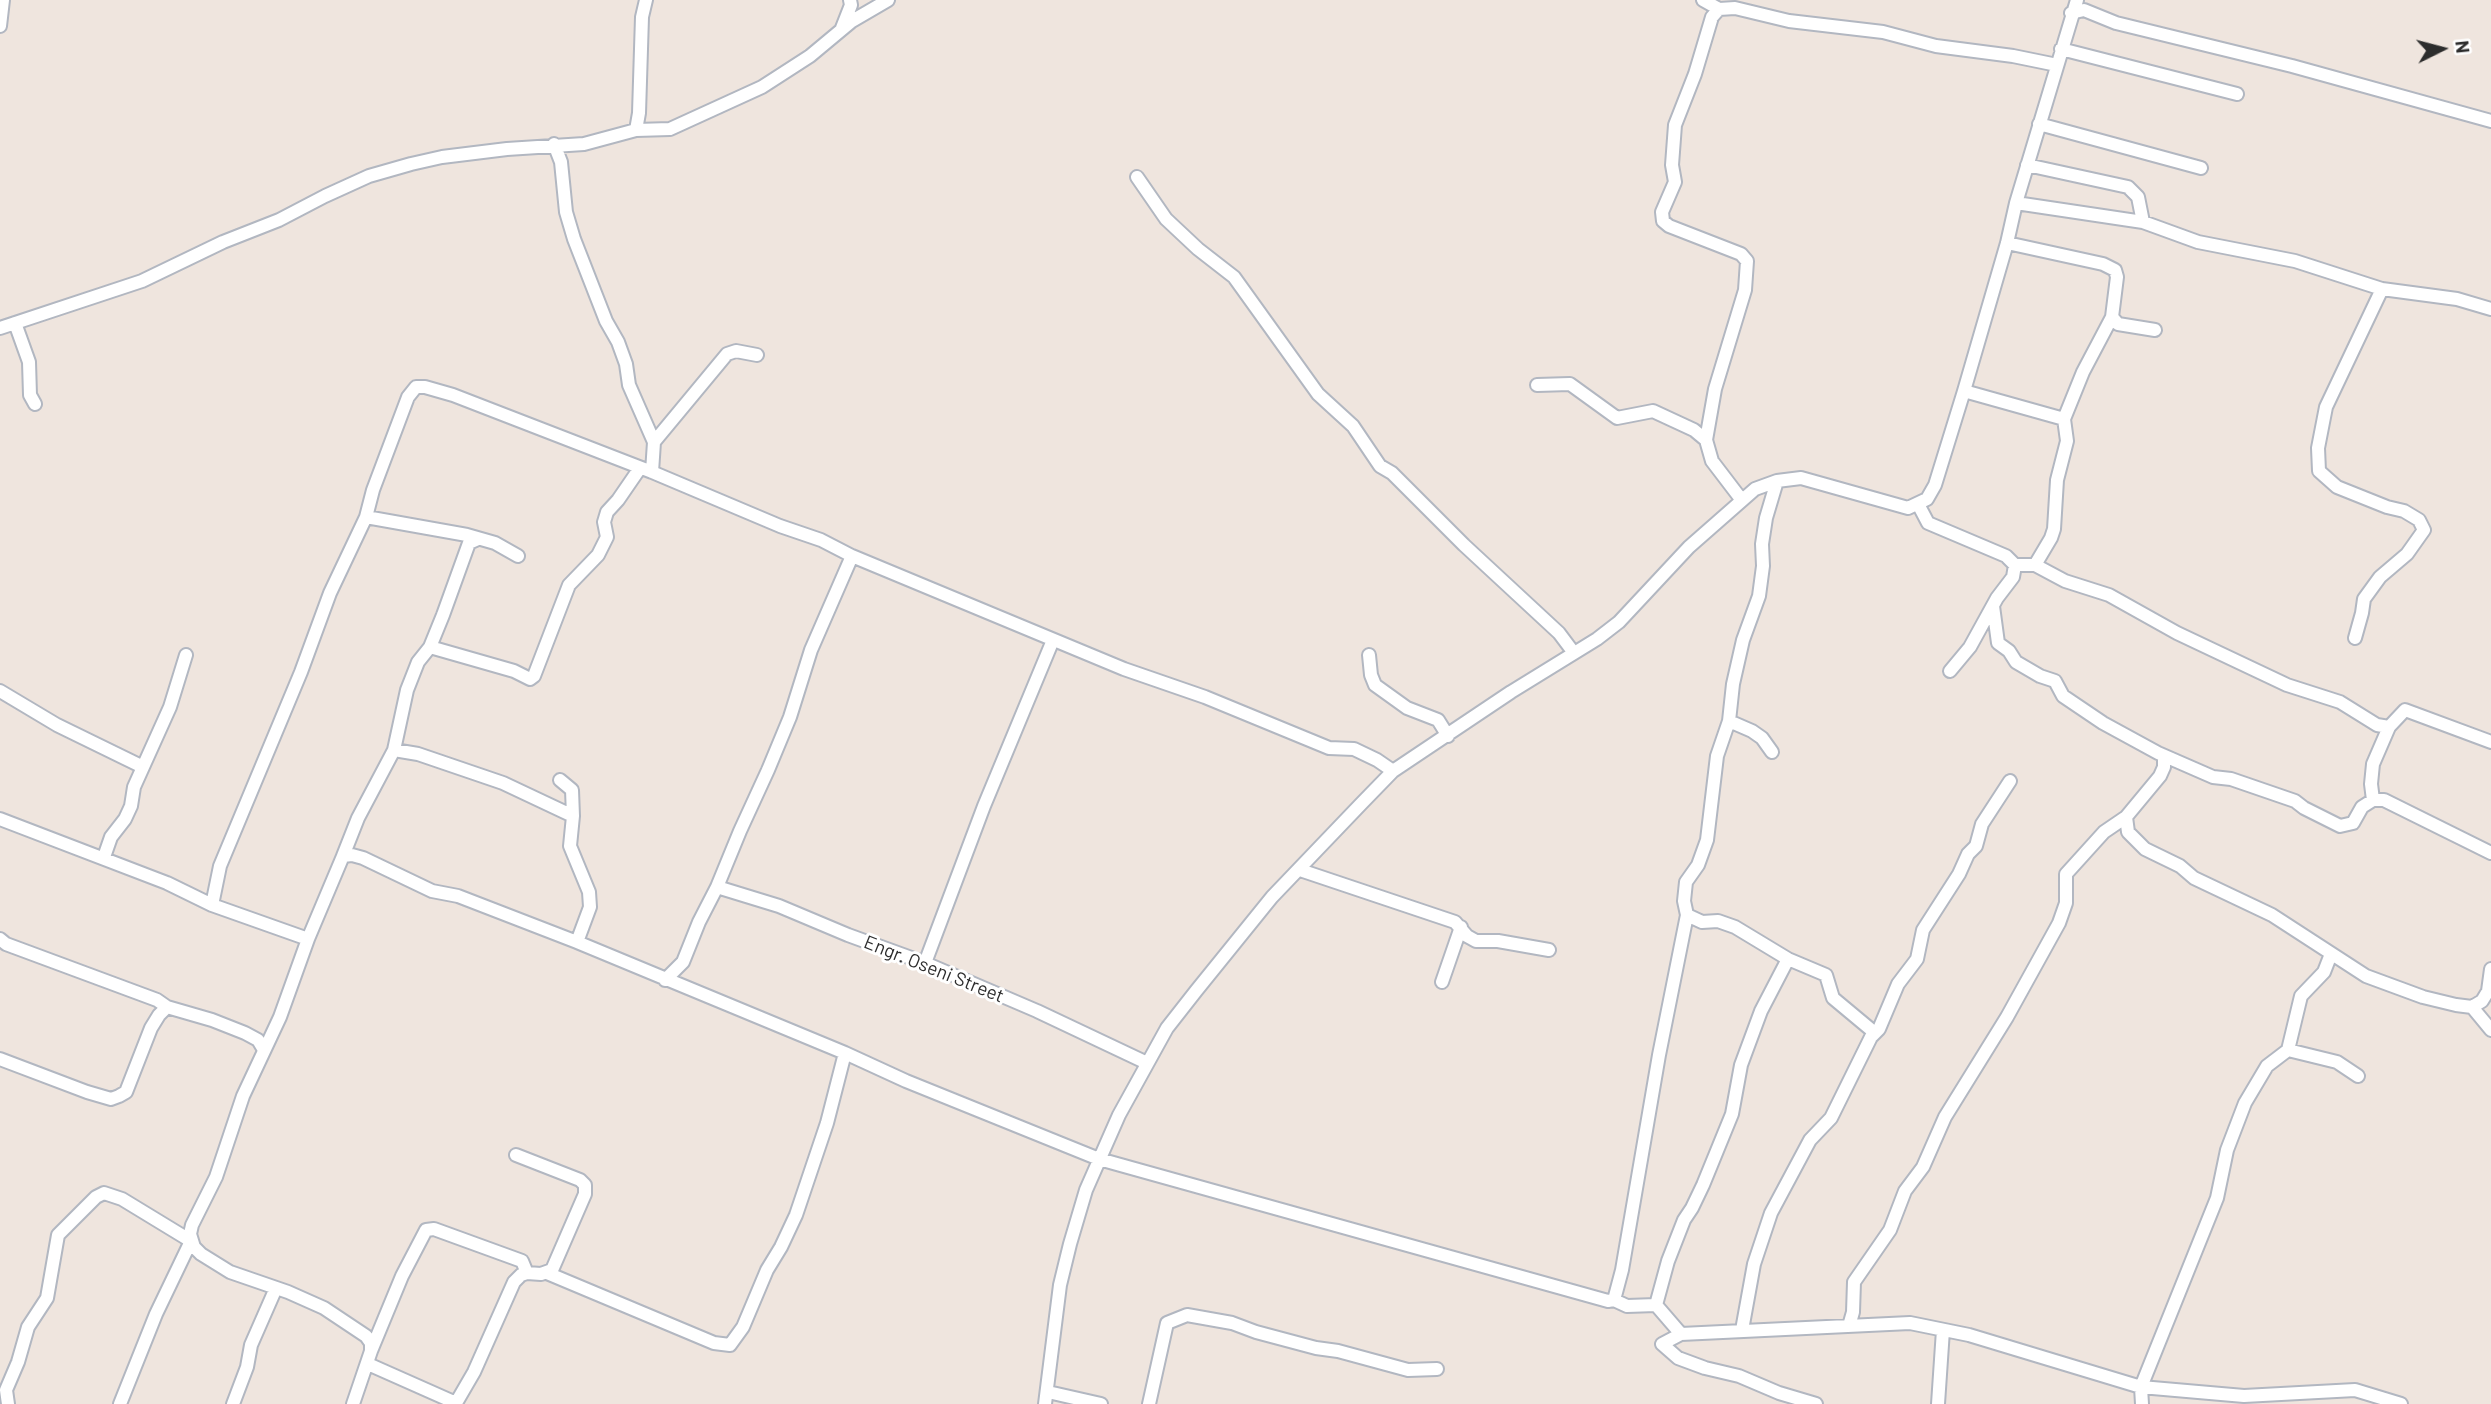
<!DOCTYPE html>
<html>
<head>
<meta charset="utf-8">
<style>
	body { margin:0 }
	#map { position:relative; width:2491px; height:1404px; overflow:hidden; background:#efe5de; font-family:Barlow,sans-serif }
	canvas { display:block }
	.north { position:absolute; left:2407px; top:14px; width:70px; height:70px; -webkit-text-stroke:5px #fff; paint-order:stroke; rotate:84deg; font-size:19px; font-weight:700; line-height:28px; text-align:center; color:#2d2d2d }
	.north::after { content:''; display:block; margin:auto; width:24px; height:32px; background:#2d2d2d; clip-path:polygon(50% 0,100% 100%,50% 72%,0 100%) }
</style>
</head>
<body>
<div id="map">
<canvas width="2491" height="1404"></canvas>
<div class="north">N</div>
</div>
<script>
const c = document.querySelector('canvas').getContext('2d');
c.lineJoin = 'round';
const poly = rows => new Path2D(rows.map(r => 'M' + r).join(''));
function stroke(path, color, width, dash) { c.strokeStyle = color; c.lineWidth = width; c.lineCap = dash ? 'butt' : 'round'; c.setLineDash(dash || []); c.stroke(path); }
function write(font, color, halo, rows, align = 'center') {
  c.font = font + ' Barlow,sans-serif'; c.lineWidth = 6; c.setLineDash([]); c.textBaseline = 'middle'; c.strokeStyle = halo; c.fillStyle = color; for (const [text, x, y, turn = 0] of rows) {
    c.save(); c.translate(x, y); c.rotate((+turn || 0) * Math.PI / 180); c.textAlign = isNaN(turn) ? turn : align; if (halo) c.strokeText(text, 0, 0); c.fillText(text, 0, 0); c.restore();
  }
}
const minor = poly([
	[1703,0,1719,9,1735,8,1789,21,1883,32,1936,46,2013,56,2057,65],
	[1719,9,1712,17,1695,74,1675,125,1672,165,1675,182,1662,212,1663,221,1669,226,1741,254,1747,261,1745,290,1715,389,1706,440,1712,461,1741,499],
	[2071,13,2084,10,2116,23,2292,66,2491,121],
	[0,26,3,0],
	[842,28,851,5,850,0],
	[2061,49,2237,94],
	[2039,124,2201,168],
	[636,130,639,113,642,17,646,0],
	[554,144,561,162,566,212,574,239,606,321,618,342,626,364,629,385,654,442],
	[2027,165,2128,187,2138,197,2143,222],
	[1137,177,1166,219,1198,249,1234,277,1318,394,1353,426,1380,466,1392,473,1464,545,1559,633,1574,653],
	[2016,203,2143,222,2198,242,2295,261,2382,289,2457,299,2491,309],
	[2007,243,2103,264,2115,270,2117,277,2112,317,2118,324,2155,330],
	[15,323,29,362,30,395,35,404],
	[0,328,142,281,223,242,279,220,325,196,369,176,411,164,442,157,507,149,584,144,636,130,670,129,762,87,810,56,852,21,888,0],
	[1537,385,1570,384,1617,418,1653,411,1694,430,1706,440],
	[1964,391,2064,419,2067,441,2057,480,2054,529,2051,538,2035,565,2015,565],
	[2064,419,2083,372,2112,317],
	[652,472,654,442,727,354,736,351,757,355],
	[1918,504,1928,523,2006,556,2015,565,2013,577,1997,598,1970,647,1950,671],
	[366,517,467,535,495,543,518,556],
	[2035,565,2065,581,2109,595,2177,633,2287,685,2340,702,2377,725,2389,727,2405,710,2491,742],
	[1993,606,1998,643,2009,651,2016,662,2040,676,2055,681,2063,696,2103,723,2158,753,2213,777,2231,779,2295,801,2304,808,2340,826,2353,823,2362,807,2373,800,2384,800,2491,853],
	[2355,638,2362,613,2364,599,2380,577,2407,554,2424,530,2419,520,2404,511,2387,507,2337,487,2319,471,2318,448,2326,407,2382,289],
	[430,647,514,671,530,679,534,676,569,585,598,555,607,537,604,522,607,512,618,500,640,468],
	[1369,655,1371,675,1375,685,1407,708,1438,720,1448,736],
	[0,691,57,725,143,767],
	[1729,721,1752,731,1762,738,1772,752],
	[394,750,418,754,503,783,573,816],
	[2164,756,2164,767,2160,776,2126,817,2128,832,2145,849,2180,866,2194,878,2272,915,2366,976,2423,997,2456,1005,2472,1007,2482,1001,2488,991,2491,969],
	[560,780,572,790,573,816,570,846,589,892,590,907,577,942],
	[2373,800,2371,784,2373,764,2389,727],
	[0,819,167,883,212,905,308,939],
	[343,856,358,818,394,750,407,690,418,662,430,647,443,615,469,543,478,539],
	[104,857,111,837,125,819,131,806,134,787,170,707,186,655],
	[1300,870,1455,922,1467,936,1476,941,1498,941,1549,950],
	[717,887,779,906,848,935,925,963,1037,1011,1147,1063],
	[212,905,220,866,301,672,330,593,366,517,373,490,408,397,416,387,425,387,453,395,652,472,780,526,821,540,852,556,1124,669,1205,697,1329,748,1354,749,1377,760,1393,771],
	[1687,915,1702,922,1718,921,1735,927,1788,959,1826,975,1833,998,1875,1033],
	[0,939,6,944,157,1000,167,1007],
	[925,963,984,806,1053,640],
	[665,980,683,962,699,922,717,887,740,831,768,770,790,717,811,650,852,556],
	[1442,982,1461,927],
	[2472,1007,2491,1030],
	[2288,1050,2337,1062,2358,1076],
	[0,1059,87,1092,111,1099,119,1096,126,1092,151,1028,159,1015,167,1007,212,1020,245,1033,258,1040,264,1050],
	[547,1273,714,1343,730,1345,743,1327,767,1270,781,1247,796,1215,827,1123,845,1053],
	[1614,1300,1622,1270,1659,1055,1687,915,1684,901,1686,882,1698,865,1707,840,1717,756,1729,721,1733,684,1743,640,1759,596,1763,566,1762,544,1766,518,1777,481],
	[1656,1305,1681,1334,1910,1323,1969,1335,2141,1387,2244,1396,2355,1390,2401,1404],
	[1849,1326,1853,1312,1854,1282,1890,1230,1905,1191,1923,1167,1945,1117,2007,1017,2059,923,2066,903,2066,874,2104,832,2126,817],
	[1742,1330,1754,1264,1771,1213,1810,1140,1831,1118,1871,1037,1879,1029,1898,984,1917,959,1923,930,1959,874,1968,854,1976,846,1982,824,2010,781],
	[1681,1334,1662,1344,1678,1358,1705,1368,1739,1376,1779,1393,1816,1404],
	[371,1351,402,1276,426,1230,434,1229,522,1261,527,1273],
	[368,1364,456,1403,474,1372,514,1282,521,1275,527,1273,541,1274,552,1270,585,1194,585,1185,580,1180,516,1155],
	[1048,1392,1101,1404],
	[8,1404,6,1390,18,1362,28,1327,47,1298,58,1235,96,1197,104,1193,122,1199,191,1241,156,1314,120,1404],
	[233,1404,247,1367,251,1345,276,1288],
	[353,1404,371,1351,371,1343,366,1336,324,1308,288,1292,230,1272,201,1254,194,1247,190,1234,192,1225,216,1177,243,1096,280,1017,308,939,343,856,352,855,363,858,432,891,458,896,577,942,845,1053,906,1081,1099,1159,1608,1301,1614,1300,1627,1306,1656,1305,1668,1261,1684,1220,1692,1208,1703,1185,1732,1114,1741,1065,1761,1011,1788,959],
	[1045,1404,1060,1285,1070,1244,1086,1190,1119,1115,1167,1028,1196,991,1272,897,1360,805,1393,771,1511,692,1597,639,1619,622,1689,547,1755,489,1777,481,1801,478,1908,508,1927,499,1935,485,1964,391,2007,243,2016,203,2077,0],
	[1149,1404,1167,1323,1187,1315,1232,1323,1256,1332,1316,1348,1338,1351,1408,1370,1437,1369],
	[1938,1404,1943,1330],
	[2142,1404,2141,1387,2217,1198,2227,1150,2245,1103,2267,1066,2288,1050,2301,996,2324,972,2331,954]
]);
stroke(minor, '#b2b7c1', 16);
stroke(minor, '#fff', 12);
write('19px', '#2d2d2d', '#fff', [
	["Engr. Oseni Street",934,969,22]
]);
</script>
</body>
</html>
